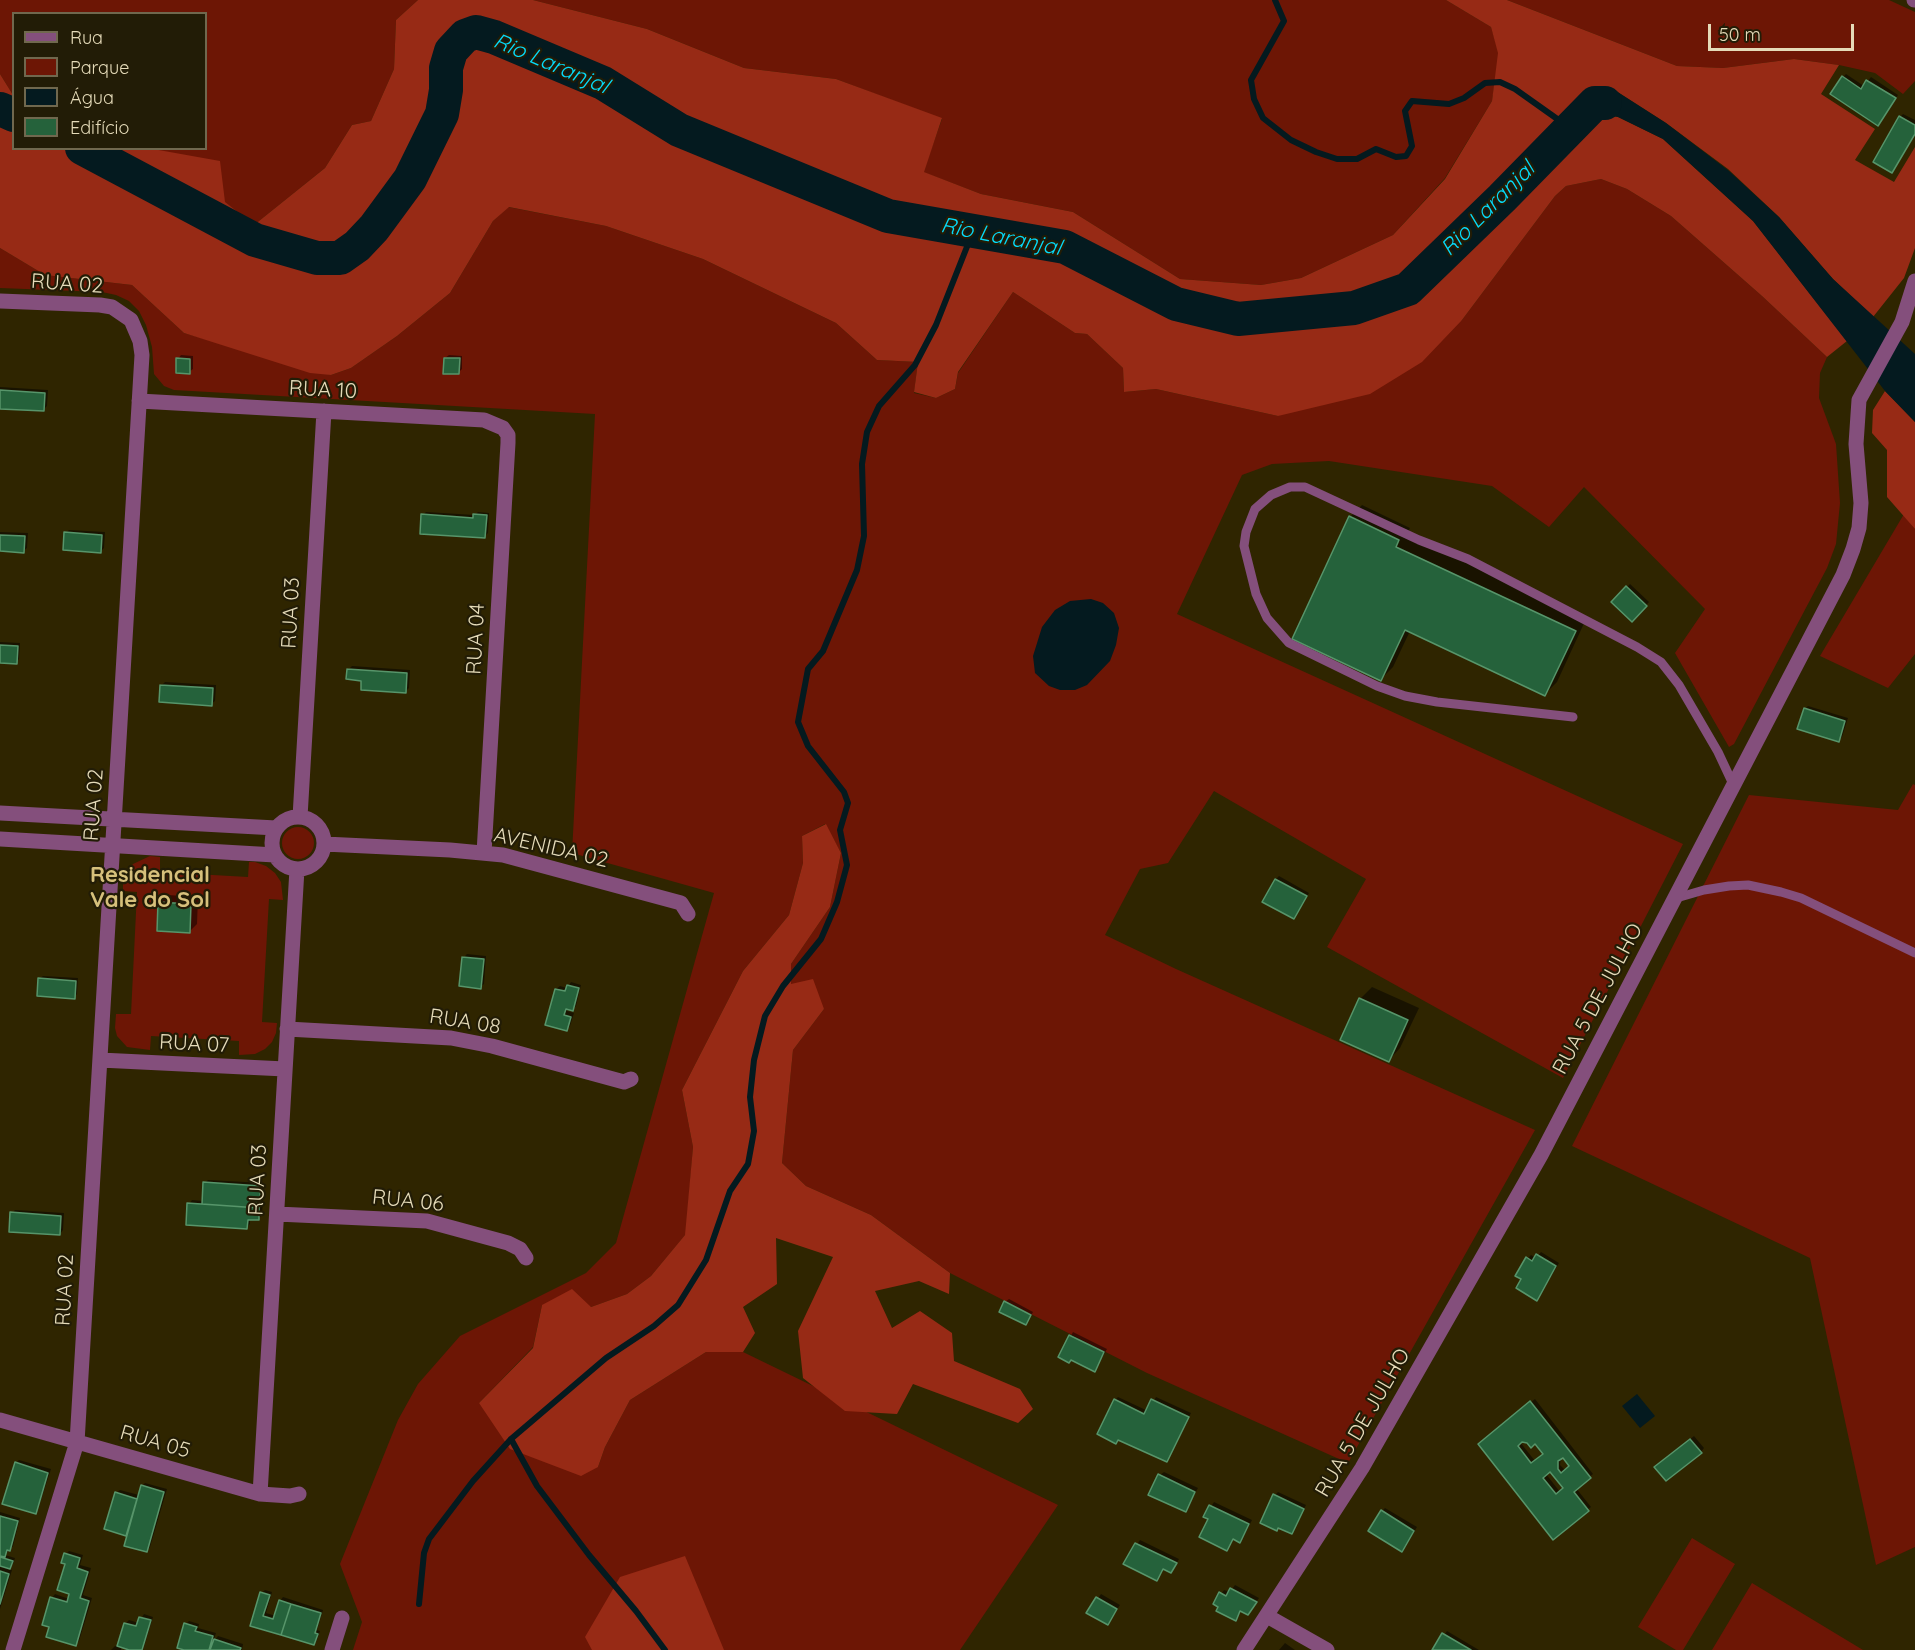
<!DOCTYPE html>
<html>
<head>
<meta charset="utf-8">
<style>
	body { margin:0 }
	#map { position:relative; width:1915px; height:1650px; overflow:hidden; background:#2f2500; font-family:Quicksand,sans-serif }
	canvas { display:block }
	.legend { position:absolute; left:12px; top:12px; width:195px; height:138px; box-sizing:border-box; background:#221c06; border:2px solid #70684e; margin:0; padding:8px 10px; list-style:none; font-size:18px; color:#e5dbb9 }
	.legend li { display:flex; align-items:center; gap:12px; height:30px }
	.legend b { width:30px; border:2px solid #70684e }
	.scale { position:absolute; left:1708px; top:24px; width:146px; height:27px; box-sizing:border-box; border:3px solid #e5dbb9; border-top:0; padding-left:8px; font-size:18px; line-height:21px; white-space:nowrap; color:#e5dbb9; -webkit-text-stroke:4px #221c06; paint-order:stroke }
</style>
</head>
<body>
<div id="map">
<canvas width="1915" height="1650"></canvas>
<ul class="legend">
<li><b style="height:8px;background:#844f7c"></b>Rua</li>
<li><b style="height:16px;background:#6d1605"></b>Parque</li>
<li><b style="height:16px;background:#041a1f"></b>Água</li>
<li><b style="height:16px;background:#25623b"></b>Edifício</li>
</ul>
<div class="scale">50 m</div>
</div>
<script>
const c = document.querySelector('canvas').getContext('2d');
c.lineJoin = 'round';
function fillPath(path, color) { c.fillStyle = color; c.fill(path, 'evenodd'); }
const poly = rows => new Path2D(rows.map(r => 'M' + r).join(''));
function stroke(path, color, width, dash) { c.strokeStyle = color; c.lineWidth = width; c.lineCap = dash ? 'butt' : 'round'; c.setLineDash(dash || []); c.stroke(path); }
function write(font, color, halo, rows, align = 'center') {
  c.font = font + ' Quicksand,sans-serif'; c.lineWidth = 4.5; c.setLineDash([]); c.textBaseline = 'middle'; c.strokeStyle = halo; c.fillStyle = color; for (const [text, x, y, turn = 0] of rows) {
    c.save(); c.translate(x, y); c.rotate((+turn || 0) * Math.PI / 180); c.textAlign = isNaN(turn) ? turn : align; if (halo) c.strokeText(text, 0, 0); c.fillText(text, 0, 0); c.restore();
  }
}
fillPath(poly([
	[0,0,418,0,396,20,394,69,371,121,352,125,325,168,254,225,158,151,153,149,206,148,206,14,14,14,13,95,0,74],
	[533,0,1446,0,1491,27,1499,53,1492,101,1445,178,1393,235,1301,278,1261,285,1180,279,1073,212,981,194,923,172,942,119,836,79,744,68,647,29],
	[1507,0,1889,0,1915,12,1915,81,1903,94,1875,73,1839,65,1794,59,1723,68,1677,66],
	[1601,179,1627,189,1671,216,1762,296,1827,357,1820,373,1819,398,1836,444,1840,503,1836,544,1827,568,1734,744,1729,747,1675,653,1705,609,1584,487,1549,527,1492,486,1329,461,1272,464,1242,475,1177,614,1683,844,1563,1078,1327,947,1366,879,1214,791,1168,863,1140,869,1105,935,1176,969,1535,1130,1348,1463,1147,1373,950,1273,871,1215,806,1186,782,1163,793,1050,824,1009,791,985,791,964,830,907,841,853,825,824,802,836,803,863,789,915,743,971,682,1090,693,1147,686,1234,651,1276,627,1294,591,1307,542,1305,533,1347,479,1403,598,1467,605,1447,630,1400,706,1352,743,1352,1058,1505,960,1650,353,1650,362,1622,340,1564,398,1420,418,1384,460,1336,586,1273,616,1243,714,893,572,853,595,414,174,390,164,386,154,374,152,347,146,325,139,311,129,301,116,295,102,292,0,288,0,248,45,275,132,285,184,333,331,375,351,368,397,336,450,293,493,221,508,207,606,226,703,259,836,323,877,360,918,362,914,393,936,398,955,389,958,373,1013,292,1075,333,1087,334,1123,368,1124,392,1156,389,1278,416,1462,320,1555,196,1566,186],
	[1904,514,1915,529,1915,654,1888,688,1820,656],
	[1913,784,1915,785,1915,1547,1876,1565,1810,1258,1572,1146,1749,795,1898,810],
	'282 843a16 16 0 1 1 32 0a16 16 0 1 1-32 0Z',
	[150,856,160,857,160,872,248,877,249,862,255,862,266,866,275,873,281,882,283,900,269,899,262,1022,277,1023,276,1033,272,1042,265,1049,255,1054,239,1055,239,1041,151,1036,150,1050,127,1047,117,1036,115,1028,116,1014,131,1014,137,892,123,891,123,882,127,872,133,864],
	[1692,1538,1735,1564,1683,1650,1676,1650,1638,1627],
	[1752,1583,1863,1650,1712,1650]
]), '#6d1605');
fillPath(poly([
	[418,0,533,0,647,29,744,68,836,79,942,118,924,172,981,194,1073,212,1180,279,1261,285,1301,278,1393,235,1445,179,1492,101,1498,53,1491,27,1446,0,1507,0,1677,66,1723,68,1794,59,1839,65,1821,94,1875,129,1855,160,1894,182,1915,147,1915,248,1904,278,1873,317,1833,279,1779,217,1728,169,1666,123,1616,91,1599,89,1585,95,1575,109,1571,128,1599,113,1618,117,1663,139,1753,221,1847,341,1827,357,1762,296,1671,216,1627,189,1601,179,1566,186,1555,196,1462,320,1422,362,1370,394,1278,416,1156,389,1124,392,1123,368,1087,334,1075,333,1013,292,958,372,955,389,936,398,914,392,918,362,877,360,836,323,703,259,606,226,509,207,493,221,450,293,397,336,351,368,331,375,310,373,184,333,132,285,45,275,0,248,0,74,13,95,14,148,153,149,220,161,225,202,254,225,325,168,352,125,371,121,394,69,396,20],
	[1885,391,1915,422,1915,529,1887,497,1887,450,1872,433,1873,410],
	[826,824,841,853,830,907,791,964,791,984,813,979,824,1009,793,1050,782,1163,806,1186,871,1215,950,1273,949,1294,919,1281,875,1291,892,1328,920,1311,952,1333,954,1361,1020,1389,1033,1409,1018,1423,913,1384,897,1414,845,1411,803,1378,798,1331,833,1257,776,1238,777,1284,743,1307,755,1333,743,1352,706,1352,630,1400,605,1447,598,1467,581,1476,510,1449,479,1403,533,1348,542,1305,572,1289,591,1307,627,1294,651,1276,685,1235,693,1147,682,1090,743,971,789,915,803,863,802,836],
	[685,1556,724,1650,592,1650,585,1637,620,1577]
]), '#972a15');
fillPath(poly([
	[1599,89,1616,91,1666,123,1729,171,1779,217,1833,279,1915,354,1915,422,1885,391,1753,221,1663,139,1618,117,1599,113,1570,128,1575,109,1585,95],
	[1091,599,1103,603,1114,613,1119,628,1116,645,1110,661,1087,685,1075,690,1060,690,1049,686,1035,673,1033,656,1042,627,1055,610,1070,601],
	[1637,1394,1655,1416,1640,1428,1622,1406]
]), '#041a1f');
fillPath(poly([
	[1846,74,1864,86,1871,77,1898,95,1881,120,1843,77],
	[1903,114,1915,120,1915,134,1892,171,1900,117],
	[181,355,193,356,193,369,189,372,178,359],
	[449,355,462,356,462,369,458,373,445,358],
	[0,387,48,390,47,406,43,410,0,409],
	[1362,505,1410,528,1406,535,1586,619,1557,682,1545,694,1410,631,1393,667,1381,679,1350,517],
	[426,512,475,515,478,512,489,513,488,533,484,537,423,515],
	[69,530,105,532,104,548,101,551,66,533],
	[0,532,28,533,27,548,23,551,0,550],
	[1630,584,1649,602,1632,620,1613,602],
	[0,642,20,643,19,659,16,662,0,655],
	[352,666,410,670,409,688,406,691,348,670],
	[165,682,216,685,215,701,211,704,162,685],
	[1808,706,1848,718,1842,737,1838,740,1805,709],
	[1279,876,1309,893,1294,918,1276,879],
	[168,895,198,897,197,924,189,932,160,902],
	[467,954,486,956,484,984,480,987,464,957],
	[43,976,78,978,77,994,74,997,39,979],
	[571,982,581,985,576,1006,572,1010,567,1008,567,1011,574,1013,570,1026,567,1030,556,989,560,986,567,988],
	[1372,987,1419,1008,1400,1048,1389,1060,1360,999],
	[208,1180,264,1183,262,1215,258,1219,250,1218,250,1224,247,1227,189,1204,192,1200,204,1201,205,1183],
	[15,1210,64,1213,63,1230,60,1234,12,1213],
	[1541,1252,1559,1263,1540,1295,1523,1279,1528,1258,1531,1255,1536,1258],
	[1009,1299,1033,1312,1026,1324,1005,1302],
	[1073,1332,1107,1349,1095,1370,1072,1358,1060,1357],
	[1118,1397,1148,1411,1156,1397,1191,1413,1167,1460,1115,1400],
	[1535,1399,1593,1474,1576,1488,1591,1507,1553,1538,1483,1440],
	[1528,1441,1535,1442,1544,1453,1535,1461,1520,1442],
	[1563,1455,1571,1465,1565,1470,1560,1465,1561,1457],
	[1551,1470,1565,1488,1560,1492,1546,1474],
	[1694,1436,1704,1448,1701,1452,1660,1464],
	[19,1460,51,1469,38,1509,35,1512,16,1463],
	[1164,1472,1198,1488,1186,1510,1160,1475],
	[145,1483,167,1489,150,1547,147,1551,128,1535,106,1528,116,1493,120,1490,139,1495,142,1486],
	[1278,1492,1306,1505,1292,1532,1279,1526,1275,1495],
	[1214,1502,1252,1520,1243,1538,1240,1541,1234,1538,1227,1549,1210,1518,1205,1516],
	[1385,1508,1417,1527,1405,1547,1382,1511],
	[0,1512,20,1518,13,1546,5,1555,15,1558,13,1564,8,1569,12,1570,0,1609],
	[1140,1540,1179,1559,1174,1568,1164,1568,1160,1575,1125,1563],
	[69,1551,83,1555,80,1565,91,1568,83,1595,92,1598,79,1641,75,1644,51,1626,52,1598,55,1594,69,1599,66,1554],
	[1235,1585,1259,1598,1251,1610,1242,1610,1235,1619,1215,1603,1224,1590,1230,1592],
	[265,1590,272,1592,266,1613,276,1616,280,1601,283,1597,323,1610,317,1630,320,1631,317,1640,314,1644,252,1625,261,1593],
	[1101,1594,1120,1605,1108,1623,1088,1613],
	[144,1614,153,1617,143,1650,131,1650,122,1646,121,1650,111,1650,115,1646,119,1647,126,1623,129,1620,139,1623],
	[189,1621,199,1624,198,1628,216,1633,213,1642,218,1636,243,1644,242,1650,185,1650,186,1624],
	[1447,1631,1479,1650,1434,1650],
	[1285,1643,1295,1650,1279,1650]
]), '#0007');
stroke(poly([
	[1275,0,1284,21,1251,80,1254,99,1263,118,1291,140,1316,152,1337,159,1357,159,1376,149,1396,157,1406,156,1412,146,1405,111,1412,101,1449,104,1464,98,1485,83,1500,82,1515,89,1570,128],
	[511,1439,537,1486,589,1555,636,1611,665,1650],
	[419,1604,424,1553,429,1539,473,1481,511,1439,606,1358,654,1326,678,1305,706,1260,730,1191,748,1164,754,1131,750,1097,754,1060,765,1016,783,986,821,939,837,902,847,865,840,830,848,803,844,792,808,746,798,722,808,669,823,651,857,570,864,536,862,464,867,432,879,406,915,365,936,325,974,229]
]), '#041a1f', 6);
stroke(poly([
	[0,109,14,115],
	[82,148,255,240,317,258,340,258,357,246,374,228,410,179,442,114,446,90,446,68,451,51,465,36,476,32,494,37,603,83,679,130,888,216,1065,247,1176,304,1238,319,1354,308,1408,289,1502,198,1595,103,1605,103]
]), '#041a1f', 34);
const building = poly([
	[1842,76,1861,89,1866,80,1896,98,1878,126,1830,94,1842,76],
	[1899,116,1915,125,1915,134,1892,173,1873,162,1899,116],
	[176,358,190,359,190,374,176,373,176,358],
	[444,358,460,358,459,374,443,374,444,358],
	[0,390,45,393,44,411,0,409,0,390],
	[421,514,473,518,473,514,487,515,485,538,420,534,421,514],
	[1349,516,1399,540,1396,547,1576,631,1545,696,1405,630,1381,681,1292,639,1349,516],
	[64,532,102,535,101,553,63,550,64,532],
	[0,535,25,536,24,553,0,551,0,535],
	[1626,586,1647,606,1632,622,1611,602,1626,586],
	[0,645,18,646,17,664,0,663,0,645],
	[347,669,407,673,406,693,361,690,361,681,346,679,347,669],
	[160,685,213,688,212,706,159,702,160,685],
	[1804,708,1845,721,1839,742,1797,729,1804,708],
	[1275,879,1307,896,1294,919,1262,902,1275,879],
	[158,902,191,904,190,933,157,931,158,902],
	[462,957,484,959,481,989,459,986,462,957],
	[38,978,76,981,75,999,37,996,38,978],
	[567,985,579,988,573,1011,566,1009,564,1015,571,1017,567,1031,545,1025,555,989,565,991,567,985],
	[1359,998,1408,1020,1389,1062,1340,1040,1359,998],
	[203,1182,261,1186,259,1208,202,1204,203,1182],
	[187,1203,259,1208,259,1220,248,1220,247,1229,186,1225,187,1203],
	[10,1212,61,1216,60,1235,9,1232,10,1212],
	[1536,1254,1556,1266,1537,1301,1516,1288,1521,1279,1515,1276,1526,1257,1532,1261,1536,1254],
	[1004,1301,1031,1315,1026,1325,999,1312,1004,1301],
	[1069,1335,1104,1352,1095,1372,1071,1360,1069,1363,1058,1357,1069,1335],
	[1114,1399,1144,1414,1151,1399,1189,1417,1167,1462,1118,1440,1116,1444,1097,1434,1114,1399],
	[1530,1401,1591,1478,1574,1492,1589,1511,1553,1540,1478,1444,1530,1401],
	[1522,1442,1527,1443,1531,1448,1535,1444,1543,1454,1531,1463,1518,1446,1522,1442],
	[1563,1458,1569,1466,1561,1473,1558,1469,1558,1461,1563,1458],
	[1550,1472,1563,1488,1556,1494,1543,1478,1550,1472],
	[1690,1439,1702,1453,1666,1481,1654,1467,1690,1439],
	[15,1462,48,1473,36,1514,2,1504,15,1462],
	[1158,1474,1195,1492,1186,1512,1148,1495,1158,1474],
	[141,1485,164,1492,147,1552,124,1546,141,1485],
	[115,1492,137,1499,126,1536,104,1529,115,1492],
	[1273,1494,1304,1509,1292,1534,1278,1528,1277,1531,1260,1523,1273,1494],
	[1209,1505,1249,1524,1240,1543,1233,1539,1227,1551,1199,1537,1208,1519,1203,1517,1209,1505],
	[1381,1510,1414,1531,1402,1552,1368,1531,1381,1510],
	[0,1516,18,1521,10,1551,7,1550,5,1557,0,1556,0,1516],
	[1135,1543,1177,1563,1171,1573,1163,1569,1157,1581,1123,1564,1135,1543],
	[64,1553,80,1558,77,1568,88,1572,80,1598,89,1601,76,1646,46,1637,49,1627,42,1625,50,1597,67,1602,69,1594,57,1590,65,1564,61,1563,64,1553],
	[0,1557,13,1561,10,1569,0,1566,0,1557],
	[0,1571,9,1574,0,1604,0,1571],
	[1230,1588,1257,1602,1248,1615,1240,1611,1236,1621,1216,1611,1218,1607,1213,1604,1219,1592,1226,1596,1230,1588],
	[260,1592,270,1595,263,1616,273,1619,279,1600,291,1604,281,1635,250,1626,260,1592],
	[1096,1597,1117,1609,1108,1625,1086,1613,1096,1597],
	[291,1604,321,1613,315,1633,318,1634,314,1645,281,1635,291,1604],
	[139,1617,151,1620,142,1650,129,1650,117,1646,124,1623,136,1626,139,1617],
	[184,1623,197,1627,195,1631,213,1636,209,1650,184,1650,177,1648,184,1623],
	[1442,1633,1471,1650,1432,1650,1442,1633],
	[214,1639,241,1648,240,1650,210,1650,214,1639]
]);
fillPath(building, '#25623b');
stroke(building, '#57956a', 1.5);
stroke(poly([
	[1573,717,1437,702,1405,696,1377,686,1289,643,1267,618,1256,594,1244,546,1246,532,1255,509,1271,495,1290,487,1305,487,1419,540,1468,559,1637,647,1661,662,1679,685,1718,752,1733,784],
	[1673,899,1704,890,1729,886,1748,885,1781,892,1801,898,1915,953]
]), '#844f7c', 9);
stroke(poly([
	[1914,0,1915,0],
	[0,301,100,305,112,307,131,320,140,341,142,355,77,1442,13,1650],
	[139,401,484,420,503,428,508,435,508,443,484,853],
	[0,813,276,828],
	[300,817,324,411],
	'272 843a26 26 0 1 1 52 0a26 26 0 1 1-52 0Z',
	[0,839,275,855],
	[324,844,450,850,503,855,681,903,688,914],
	[287,1029,451,1038,492,1046,624,1082,631,1079],
	[100,1060,285,1069],
	[277,1214,427,1221,508,1243,520,1249,526,1258],
	[0,1420,260,1494,290,1496,299,1494],
	[260,1494,297,869],
	[1267,1616,1327,1650],
	[332,1650,342,1618],
	[1244,1650,1362,1468,1541,1155,1843,575,1853,549,1859,528,1861,503,1856,444,1859,400,1902,322,1915,281]
]), '#844f7c', 15);
write('21px', '#e5dbb9', '#221c06', [
	["RUA 02",67,284,4],
	["RUA 10",323,390,3],
	["RUA 03",291,613,-87],
	["RUA 04",476,639,-87],
	["RUA 02",94,805,-86],
	["AVENIDA 02",551,848,13],
	["RUA 5 DE JULHO",1598,999,-62],
	["RUA 08",465,1022,9],
	["RUA 07",194,1044,3],
	["RUA 03",258,1180,-87],
	["RUA 06",408,1201,6],
	["RUA 02",65,1290,-87],
	["RUA 5 DE JULHO",1363,1423,-60],
	["RUA 05",155,1442,16]
]);
write('italic 22px', '#06dbfa', '#221c06', [
	["Rio Laranjal",551,64,23],
	["Rio Laranjal",1488,209,-45],
	["Rio Laranjal",1001,237,11]
]);
write('bold 22px', '#d6c07b', '#221c06', [
	["Residencial",150,875],
	["Vale do Sol",150,900]
]);
</script>
</body>
</html>
